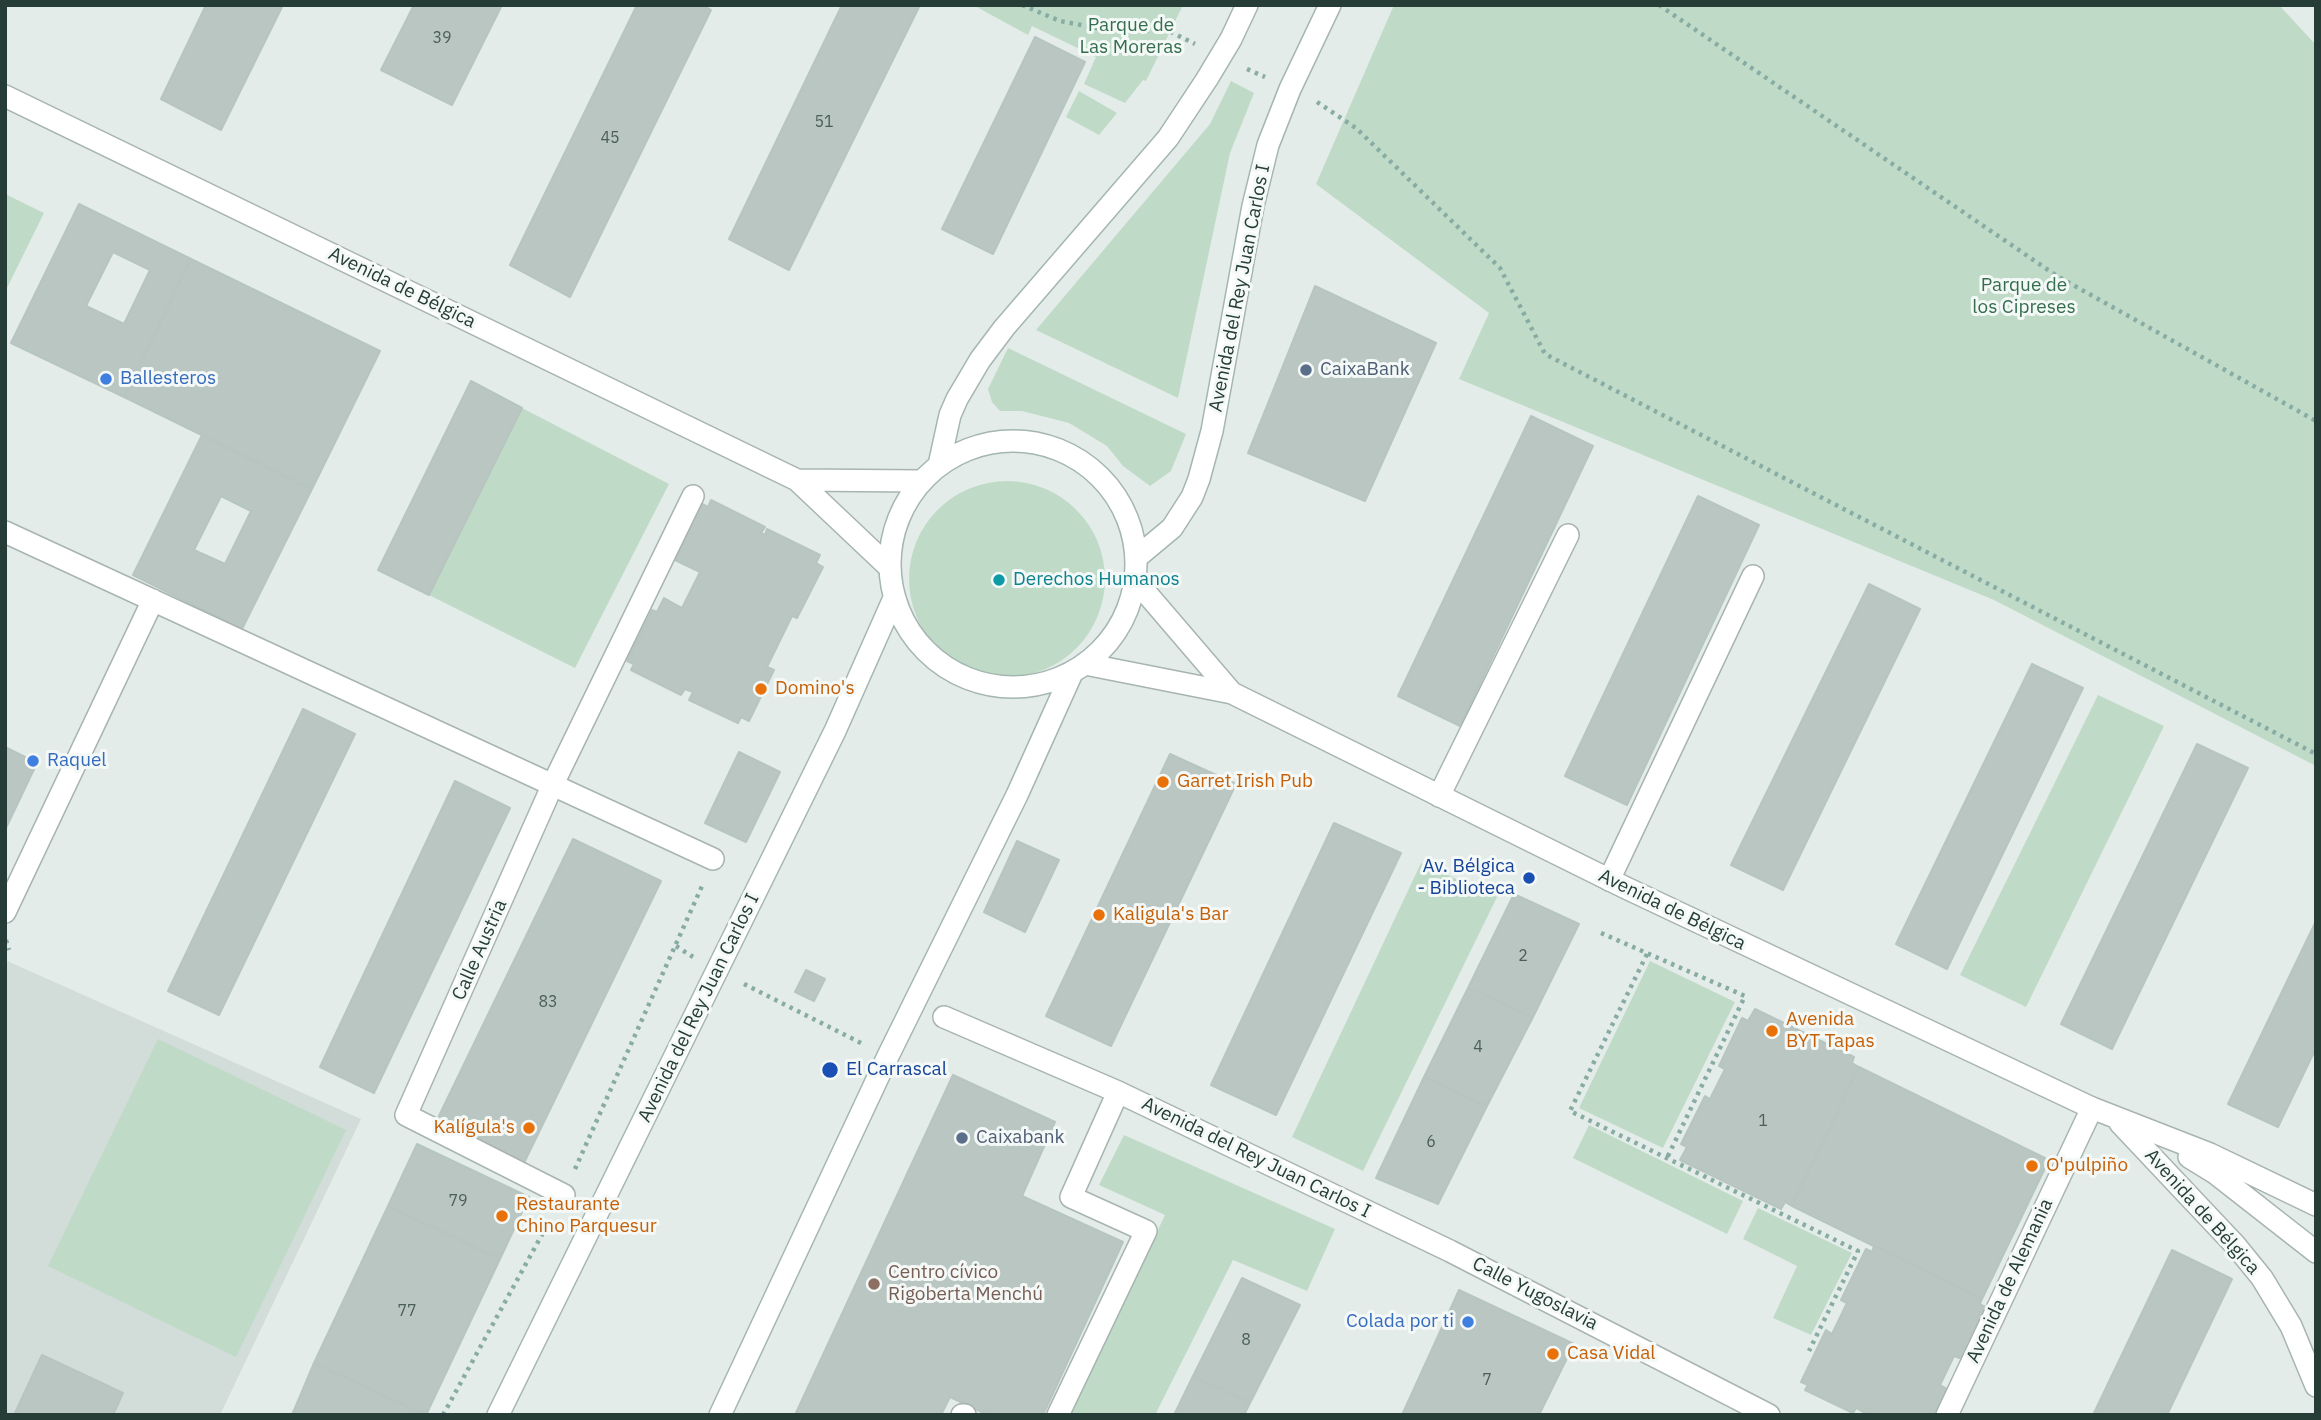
<!DOCTYPE html>
<html>
<head>
<meta charset="utf-8">
<style>
	body { margin:0 }
	#map { position:relative; width:2321px; height:1420px; overflow:hidden; background:#e4ece9; font-family:"IBM Plex Sans",sans-serif }
	canvas { display:block }
	.frame { position:absolute; inset:0; border:7px solid #253c37; pointer-events:none }
</style>
</head>
<body>
<div id="map">
<canvas width="2321" height="1420"></canvas>
<div class="frame"></div>
</div>
<script>
const c = document.querySelector('canvas').getContext('2d');
c.lineJoin = 'round';
function fillPath(path, color) { c.fillStyle = color; c.fill(path, 'evenodd'); }
const poly = rows => new Path2D(rows.map(r => 'M' + r).join(''));
function stroke(path, color, width, dash) { c.strokeStyle = color; c.lineWidth = width; c.lineCap = dash ? 'butt' : 'round'; c.setLineDash(dash || []); c.stroke(path); }
function write(font, color, halo, rows, align = 'center') {
  c.font = font + ' "IBM Plex Sans",sans-serif'; c.lineWidth = 6; c.setLineDash([]); c.textBaseline = 'middle'; c.strokeStyle = halo; c.fillStyle = color; for (const [text, x, y, turn = 0] of rows) {
    c.save(); c.translate(x, y); c.rotate((+turn || 0) * Math.PI / 180); c.textAlign = isNaN(turn) ? turn : align; if (halo) c.strokeText(text, 0, 0); c.fillText(text, 0, 0); c.restore();
  }
}
fillPath(poly([
	[5,960,361,1119,220,1415,5,1415]
]), '#d2dcd8');
fillPath(poly([
	[973,5,1183,5,1146,81,1143,80,1125,103,1084,84,1096,57,1032,26,1028,35],
	[1394,5,2279,5,2316,45,2316,766,1994,600,1459,379,1489,313,1316,184],
	[1231,81,1254,93,1230,153,1178,398,1036,330,1210,124],
	[1079,91,1117,113,1099,135,1066,117],
	[5,194,44,213,5,292],
	[1008,348,1186,434,1171,471,1150,486,1123,466,1107,446,1069,423,1022,411,1000,411,992,402,988,389],
	[522,408,669,484,575,668,429,595],
	'909 579a98 98 0 1 1 196 0a98 98 0 1 1-196 0Z',
	[2098,695,2164,726,2026,1007,1960,975],
	[1421,863,1497,897,1363,1171,1292,1137],
	[1650,961,1735,1002,1663,1148,1579,1108],
	[158,1039,346,1130,236,1357,48,1266],
	[1589,1125,1743,1201,1727,1234,1573,1158],
	[1124,1135,1335,1229,1307,1291,1233,1260,1155,1415,1070,1415,1165,1215,1099,1185],
	[1758,1208,1852,1253,1811,1335,1773,1318,1797,1266,1743,1239]
]), '#bfdbc8');
const building = poly([
	[206,5,283,5,221,130,161,99,206,5],
	[414,5,502,5,452,105,381,70,414,5],
	[637,5,703,5,711,10,570,297,510,265,637,5],
	[842,5,920,5,789,270,729,239,842,5],
	[1035,37,1085,62,993,254,942,229,1035,37],
	[79,204,191,259,124,397,11,343,79,204],
	[113,252,150,270,124,324,86,306,113,252],
	[191,259,380,351,312,489,124,397,191,259],
	[1315,286,1436,343,1365,501,1248,453,1315,286],
	[471,381,522,408,429,595,378,570,471,381],
	[1531,416,1593,446,1460,726,1398,696,1531,416],
	[202,435,312,489,242,629,133,575,202,435],
	[221,496,251,511,225,564,194,550,221,496],
	[1698,496,1759,525,1627,805,1565,776,1698,496],
	[711,500,765,527,761,533,765,535,767,529,820,555,816,563,823,567,797,618,792,616,767,667,774,670,749,721,741,717,738,723,689,700,693,692,685,689,681,695,631,670,634,664,627,661,652,610,657,612,664,598,682,608,700,572,673,559,701,503,708,507,711,500],
	[1869,584,1920,609,1783,890,1731,865,1869,584],
	[2032,664,2083,688,1947,969,1896,944,2032,664],
	[303,709,355,734,219,1015,168,991,303,709],
	[2197,744,2248,768,2112,1049,2061,1024,2197,744],
	[5,747,37,763,5,830,5,747],
	[739,752,780,772,746,842,705,823,739,752],
	[1170,754,1236,784,1111,1046,1046,1016,1170,754],
	[455,781,510,808,374,1093,320,1067,455,781],
	[1334,823,1401,853,1276,1115,1211,1085,1334,823],
	[573,839,661,881,523,1165,436,1122,573,839],
	[1017,841,1059,860,1025,932,984,912,1017,841],
	[1514,894,1579,924,1533,1017,1468,988,1514,894],
	[2316,921,2316,1048,2278,1127,2228,1104,2316,921],
	[806,970,825,979,814,1001,795,992,806,970],
	[1468,988,1533,1017,1487,1106,1424,1077,1468,988],
	[1755,1009,1854,1057,1852,1063,1859,1067,1792,1206,1785,1202,1781,1209,1680,1160,1687,1147,1681,1144,1705,1096,1710,1099,1725,1069,1719,1066,1742,1018,1748,1021,1755,1009],
	[1859,1067,2049,1160,1982,1299,1792,1206,1859,1067],
	[953,1075,1055,1122,1022,1196,1123,1242,1043,1415,988,1415,950,1397,941,1415,795,1415,953,1075],
	[1424,1077,1487,1106,1438,1204,1376,1178,1424,1077],
	[417,1144,529,1197,500,1259,388,1206,417,1144],
	[388,1206,500,1259,426,1415,314,1363,388,1206],
	[1874,1246,1982,1299,1980,1304,1987,1308,1962,1359,1954,1356,1940,1385,1947,1389,1934,1415,1868,1415,1856,1408,1853,1413,1805,1390,1808,1385,1801,1382,1826,1330,1832,1334,1847,1303,1841,1300,1866,1249,1872,1252,1874,1246],
	[2172,1250,2232,1279,2167,1415,2093,1415,2172,1250],
	[1242,1278,1300,1305,1250,1403,1193,1376,1242,1278],
	[1459,1290,1574,1344,1539,1415,1402,1415,1459,1290],
	[42,1355,123,1393,113,1415,14,1415,42,1355],
	[314,1363,425,1415,292,1415,314,1363],
	[1193,1376,1250,1403,1244,1415,1174,1415,1193,1376]
]);
fillPath(building, '#bac6c2');
stroke(building, '#b7c5c0', 2);
const service = poly([
	[1439,796,1568,535],
	[1609,880,1753,576]
]);
const pedestrian = poly([
	[5,532,713,859],
	[5,912,153,600],
	[944,1017,1118,1092,1450,1251,1769,1415],
	[564,1195,406,1115,553,784,693,496],
	[962,1415,965,1415],
	[1058,1415,1146,1231,1071,1197,1118,1092],
	[1947,1415,2092,1108]
]);
const minor = poly([
	[5,96,797,480,889,567],
	[797,480,922,481],
	[1136,581,1232,693],
	[1085,664,1232,693,1624,887,2092,1108,2210,1154,2316,1205],
	[2120,1123,2236,1246,2262,1278,2291,1326,2316,1386],
	[2189,1157,2215,1173,2316,1252]
]);
const secondary = poly([
	'890 564a123 123 0 1 1 246 0a123 123 0 1 1-246 0Z',
	[939,465,950,415,957,399,980,360,1004,328,1168,138,1207,79,1231,39,1247,5],
	[1136,558,1172,528,1192,497,1199,479,1212,431,1253,206,1268,145,1290,89,1330,5],
	[498,1415,835,731,894,598],
	[720,1415,888,1056,1017,795,1072,673]
]);
stroke(service, '#a7b4b0', 24);
stroke(pedestrian, '#a7b4b0', 24);
stroke(minor, '#a7b4b0', 24);
stroke(secondary, '#a4b6b1', 24);
stroke(poly([
	[1022,5,1060,21,1118,32,1167,30,1195,44],
	[1659,5,2057,276,2316,421],
	[1247,69,1265,77],
	[1317,102,1356,128,1500,268,1545,354,2316,754],
	[1601,933,1745,996,1667,1158],
	[6,940,9,950],
	[676,946,693,957],
	[1647,954,1570,1111,1858,1251,1809,1351],
	[744,984,861,1043],
	[575,1169,702,886],
	[443,1415,550,1220]
]), '#88aca3', 4.5, [3.5, 5]);
stroke(service, '#fff', 21);
stroke(pedestrian, '#fff', 21);
stroke(minor, '#fff', 21);
stroke(secondary, '#fff', 21);
for (const [x, y, r, color] of [
	[1306,370,7,"#5c6f8a"],
	[106,379,7,"#3f7fe0"],
	[999,580,7,"#0f9aa8"],
	[761,689,7,"#e8710a"],
	[33,761,7,"#3f7fe0"],
	[1163,782,7,"#e8710a"],
	[1529,878,7,"#1a4fb4"],
	[1099,915,7,"#e8710a"],
	[1772,1031,7,"#e8710a"],
	[830,1070,9,"#1a4fb4"],
	[529,1128,7,"#e8710a"],
	[962,1138,7,"#5c6f8a"],
	[2032,1166,7,"#e8710a"],
	[502,1216,7,"#e8710a"],
	[874,1284,7,"#8d6e63"],
	[1468,1322,7,"#3f7fe0"],
	[1553,1354,7,"#e8710a"]
]) { const dot = new Path2D(); dot.arc(x, y, r, 0, 2 * Math.PI); c.fillStyle = color; c.fill(dot); stroke(dot, '#f4f9f7', 2.5); }
write('16px', '#4a5e5a', null, [
	["39",442,38],
	["51",824,122],
	["45",610,138],
	["2",1523,956],
	["83",548,1002],
	["4",1478,1047],
	["1",1763,1121],
	["6",1431,1142],
	["79",458,1201],
	["77",407,1311],
	["8",1246,1340],
	["7",1487,1380]
]);
write('19px', '#346e4e', '#f4f9f7', [
	["Parque de",1131,26],
	["Las Moreras",1131,48],
	["Parque de",2024,286],
	["los Cipreses",2024,308]
]);
write('19px', '#253c37', '#f4f9f7', [
	["Avenida de Bélgica",402,288,26],
	["Avenida del Rey Juan Carlos I",1240,288,-79],
	["Avenida de Bélgica",1672,910,26],
	["Calle Austria",480,950,-66],
	["Avenida del Rey Juan Carlos I",699,1008,-64],
	["Avenida del Rey Juan Carlos I",1256,1158,26],
	["Avenida de Bélgica",2202,1212,48],
	["Avenida de Alemania",2010,1281,-65],
	["Calle Yugoslavia",1535,1294,27]
]);
write('19px', '#4e5e75', '#f4f9f7', [
	["CaixaBank",1320,370],
	["Caixabank",976,1138]
], 'left');
write('19px', '#366cbe', '#f4f9f7', [
	["Ballesteros",120,379],
	["Raquel",47,761],
	["Colada por ti",1454,1322,"right"]
], 'left');
write('19px', '#0d838f', '#f4f9f7', [
	["Derechos Humanos",1013,580]
], 'left');
write('19px', '#c56008', '#f4f9f7', [
	["Domino's",775,689],
	["Garret Irish Pub",1177,782],
	["Kaligula's Bar",1113,915],
	["Avenida",1786,1020],
	["BYT Tapas",1786,1042],
	["Kalígula's",515,1128,"right"],
	["O'pulpiño",2046,1166],
	["Restaurante",516,1205],
	["Chino Parquesur",516,1227],
	["Casa Vidal",1567,1354]
], 'left');
write('19px', '#164399', '#f4f9f7', [
	["Av. Bélgica",1515,867],
	["- Biblioteca",1515,889],
	["El Carrascal",846,1070,"left"]
], 'right');
write('19px', '#785e54', '#f4f9f7', [
	["Centro cívico",888,1273],
	["Rigoberta Menchú",888,1295]
], 'left');
</script>
</body>
</html>
